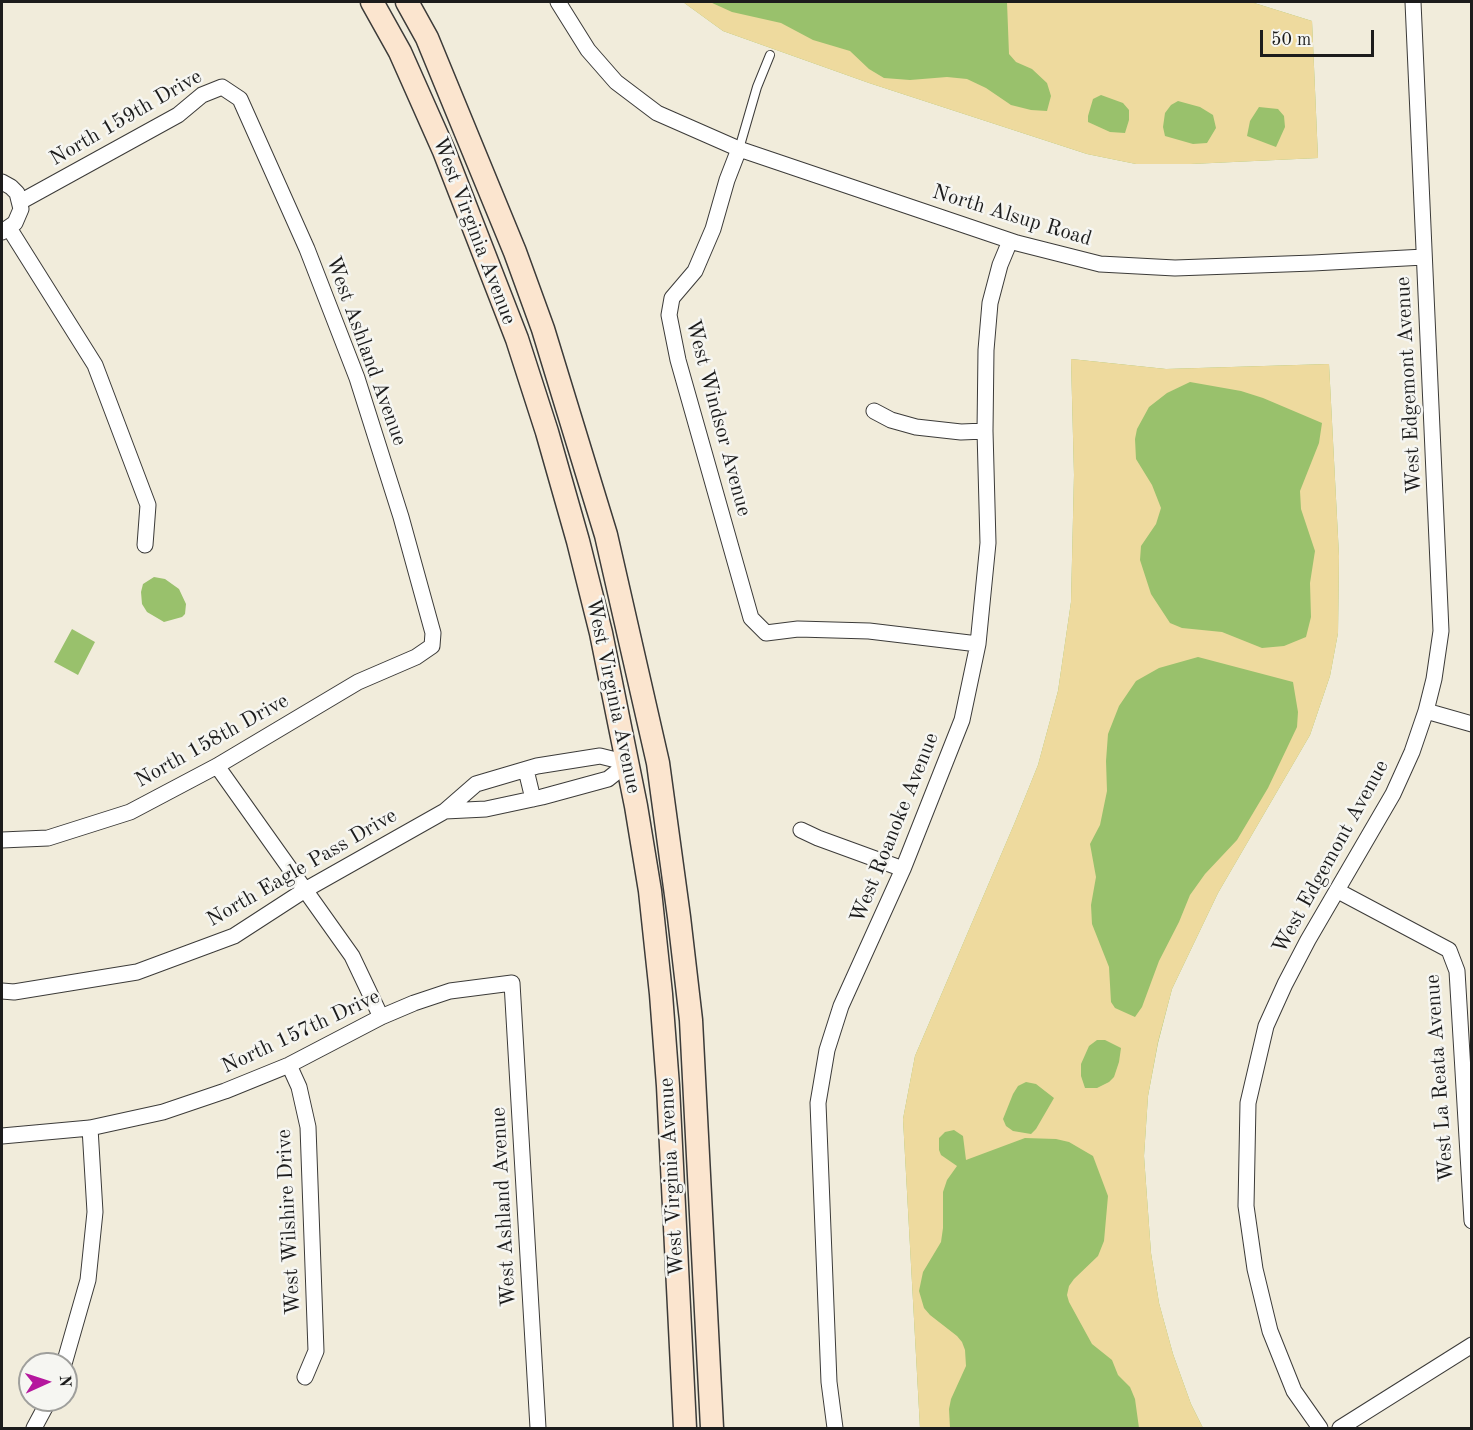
<!DOCTYPE html>
<html>
<head>
<meta charset="utf-8">
<style>
	body { margin:0 }
	#map { position:relative; width:1473px; height:1430px; overflow:hidden; background:#f1ecdb; font-family:"Old Standard TT",serif }
	canvas { display:block }
	.frame { position:absolute; inset:0; border:3px solid #1c1c1c; pointer-events:none }
	.north { position:absolute; left:18px; top:1352px; width:60px; height:60px; box-sizing:border-box; background:#f6f6f2; border:2px solid #9f9f9c; border-radius:50%; rotate:87deg; font-size:16px; font-weight:700; line-height:24px; text-align:center; color:#1c1c1c }
	.north::after { content:''; display:block; margin:auto; width:21px; height:27px; background:#b5179e; clip-path:polygon(50% 0,100% 100%,50% 72%,0 100%) }
	.scale { position:absolute; left:1260px; top:30px; width:114px; height:27px; box-sizing:border-box; border:3px solid #1c1c1c; border-top:0; padding-left:8px; font-size:18px; line-height:21px; white-space:nowrap; color:#1c1c1c; -webkit-text-stroke:4px #f6f6f2; paint-order:stroke }
</style>
</head>
<body>
<div id="map">
<canvas width="1473" height="1430"></canvas>
<div class="frame"></div>
<div class="north">N</div>
<div class="scale">50 m</div>
</div>
<script>
const c = document.querySelector('canvas').getContext('2d');
c.lineJoin = 'round';
function fillPath(path, color) { c.fillStyle = color; c.fill(path, 'evenodd'); }
const poly = rows => new Path2D(rows.map(r => 'M' + r).join(''));
function stroke(path, color, width, dash) { c.strokeStyle = color; c.lineWidth = width; c.lineCap = dash ? 'butt' : 'round'; c.setLineDash(dash || []); c.stroke(path); }
function write(font, color, halo, rows, align = 'center') {
  c.font = font + ' "Old Standard TT",serif'; c.lineWidth = 5; c.setLineDash([]); c.textBaseline = 'middle'; c.strokeStyle = halo; c.fillStyle = color; for (const [text, x, y, turn = 0] of rows) {
    c.save(); c.translate(x, y); c.rotate((+turn || 0) * Math.PI / 180); c.textAlign = isNaN(turn) ? turn : align; if (halo) c.strokeText(text, 0, 0); c.fillText(text, 0, 0); c.restore();
  }
}
fillPath(poly([
	[683,2,1251,2,1312,21,1318,158,1191,164,1136,164,1087,154,869,83,723,31],
	[1071,359,1166,369,1329,364,1339,556,1338,633,1330,676,1310,735,1218,893,1172,989,1158,1043,1148,1096,1144,1156,1151,1253,1159,1303,1173,1354,1191,1404,1203,1428,920,1428,903,1119,915,1056,1015,822,1038,765,1058,691,1071,602,1074,475],
	[154,577,165,579,179,589,186,604,185,614,182,617,164,622,147,612,142,604,141,592,143,584],
	[72,629,95,642,78,675,54,662]
]), '#99c16c');
fillPath(poly([
	[683,2,710,2,732,12,781,23,813,40,850,51,869,69,884,78,910,80,947,77,967,79,986,88,1011,105,1031,110,1047,111,1051,96,1047,83,1032,69,1016,62,1009,54,1007,2,1251,2,1312,21,1318,158,1191,164,1136,164,1087,154,869,83,723,31],
	[1101,95,1123,103,1129,110,1129,120,1125,133,1110,132,1088,122,1088,116,1093,99],
	[1178,101,1200,107,1213,115,1216,128,1207,143,1193,144,1165,136,1163,127,1165,113,1171,105],
	[1259,107,1278,109,1284,116,1285,127,1276,147,1247,136,1250,121],
	[1071,359,1166,369,1329,364,1339,556,1338,633,1330,676,1310,735,1218,893,1172,989,1158,1042,1148,1096,1144,1156,1151,1253,1159,1303,1173,1354,1191,1404,1203,1428,1139,1428,1135,1399,1130,1387,1118,1375,1112,1360,1092,1344,1069,1302,1067,1295,1069,1286,1074,1279,1098,1256,1104,1241,1108,1196,1093,1156,1069,1142,1056,1139,1025,1138,966,1160,963,1136,954,1130,945,1132,939,1138,939,1150,941,1155,957,1166,947,1180,943,1192,943,1228,941,1242,923,1272,919,1291,924,1308,930,1315,957,1336,962,1342,965,1350,966,1366,951,1399,949,1409,950,1428,920,1428,903,1119,915,1056,1015,822,1038,765,1058,691,1071,602,1074,475],
	[1190,382,1241,391,1263,398,1322,423,1319,443,1300,491,1301,509,1315,551,1310,583,1311,617,1306,637,1284,646,1262,648,1222,632,1182,628,1170,623,1151,594,1140,560,1141,546,1156,524,1161,508,1152,485,1136,459,1135,439,1137,429,1149,407,1167,393],
	[1198,657,1293,682,1298,712,1297,727,1268,788,1237,840,1205,874,1190,895,1179,922,1159,961,1142,1007,1135,1017,1115,1008,1111,1002,1109,967,1092,924,1091,905,1096,877,1090,844,1100,825,1107,791,1106,761,1108,734,1119,706,1136,681,1159,668],
	[1097,1040,1105,1040,1121,1048,1119,1062,1114,1077,1109,1082,1097,1088,1085,1088,1081,1076,1081,1064,1089,1046],
	[1026,1082,1036,1084,1054,1098,1036,1129,1031,1134,1013,1131,1006,1126,1003,1119,1013,1094,1018,1086]
]), '#eeda9e');
const lane = poly([
	[739,149,757,87,770,55]
]);
const street = poly([
	[558,2,588,50,616,82,657,113,739,149,1017,243,1100,264,1175,268,1313,263,1424,257],
	[739,149,727,180,713,229,695,271,672,298,669,315,678,360,751,618,766,633,798,629,869,631,978,644],
	[2,182,11,187,17,193,21,209,15,223,2,232],
	[9,228,95,365,148,505,145,545],
	[874,411,891,420,916,427,961,432,985,431],
	[1426,711,1472,724],
	[217,766,352,956,381,1017],
	[526,770,533,799],
	[445,811,486,809,542,797,608,779,628,763],
	[801,830,818,838,903,869],
	[2,840,48,838,130,812,217,766,358,682,416,657,432,646,433,633,401,517,357,378,307,249,240,99,222,87,202,95,178,115,20,202],
	[1338,891,1449,950,1457,971,1472,1221],
	[2,991,14,992,137,972,234,936,305,890,445,811,476,784,537,766,600,756,628,763],
	[289,1065,299,1087,308,1127,316,1351,305,1377],
	[2,1136,90,1128,163,1112,225,1091,289,1065,381,1017,414,1003,450,991,512,983,538,1428],
	[64,1364,88,1280,95,1212,90,1128],
	[34,1428,49,1400],
	[835,1428,829,1382,818,1103,827,1050,841,1006,903,869,962,720,978,644,988,543,985,431,986,350,990,303,1000,265,1010,241],
	[1320,1428,1294,1391,1270,1331,1255,1269,1246,1206,1248,1103,1266,1026,1285,984,1308,940,1393,794,1412,752,1426,711,1434,679,1441,631,1413,2],
	[1340,1428,1472,1345]
]);
const secondary = poly([
	[372,2,400,52,444,151,517,339,547,432,578,541,601,633,636,806,650,891,661,994,668,1086,685,1428],
	[407,2,427,38,515,252,543,329,606,535,658,763,679,917,691,1020,712,1428]
]);
stroke(lane, '#3c3b39', 10);
stroke(street, '#3c3b39', 17);
stroke(secondary, '#3c3b39', 25);
stroke(lane, '#fff', 8);
stroke(street, '#fff', 15);
stroke(secondary, '#fbe5cf', 22);
write('21px', '#1c1c1c', '#f6f6f2', [
	["North 159th Drive",126,118,-30],
	["North Alsup Road",1012,216,17],
	["West Virginia Avenue",474,231,69],
	["West Ashland Avenue",366,351,70],
	["West Edgemont Avenue",1409,385,-93],
	["West Windsor Avenue",718,418,75],
	["West Virginia Avenue",613,696,78],
	["North 158th Drive",212,741,-29],
	["West Roanoke Avenue",895,828,-68],
	["West Edgemont Avenue",1331,857,-61],
	["North Eagle Pass Drive",302,868,-30],
	["North 157th Drive",301,1032,-25],
	["West La Reata Avenue",1440,1078,-94],
	["West Virginia Avenue",672,1177,-93],
	["West Ashland Avenue",504,1207,-93],
	["West Wilshire Drive",289,1222,-93]
]);
</script>
</body>
</html>
